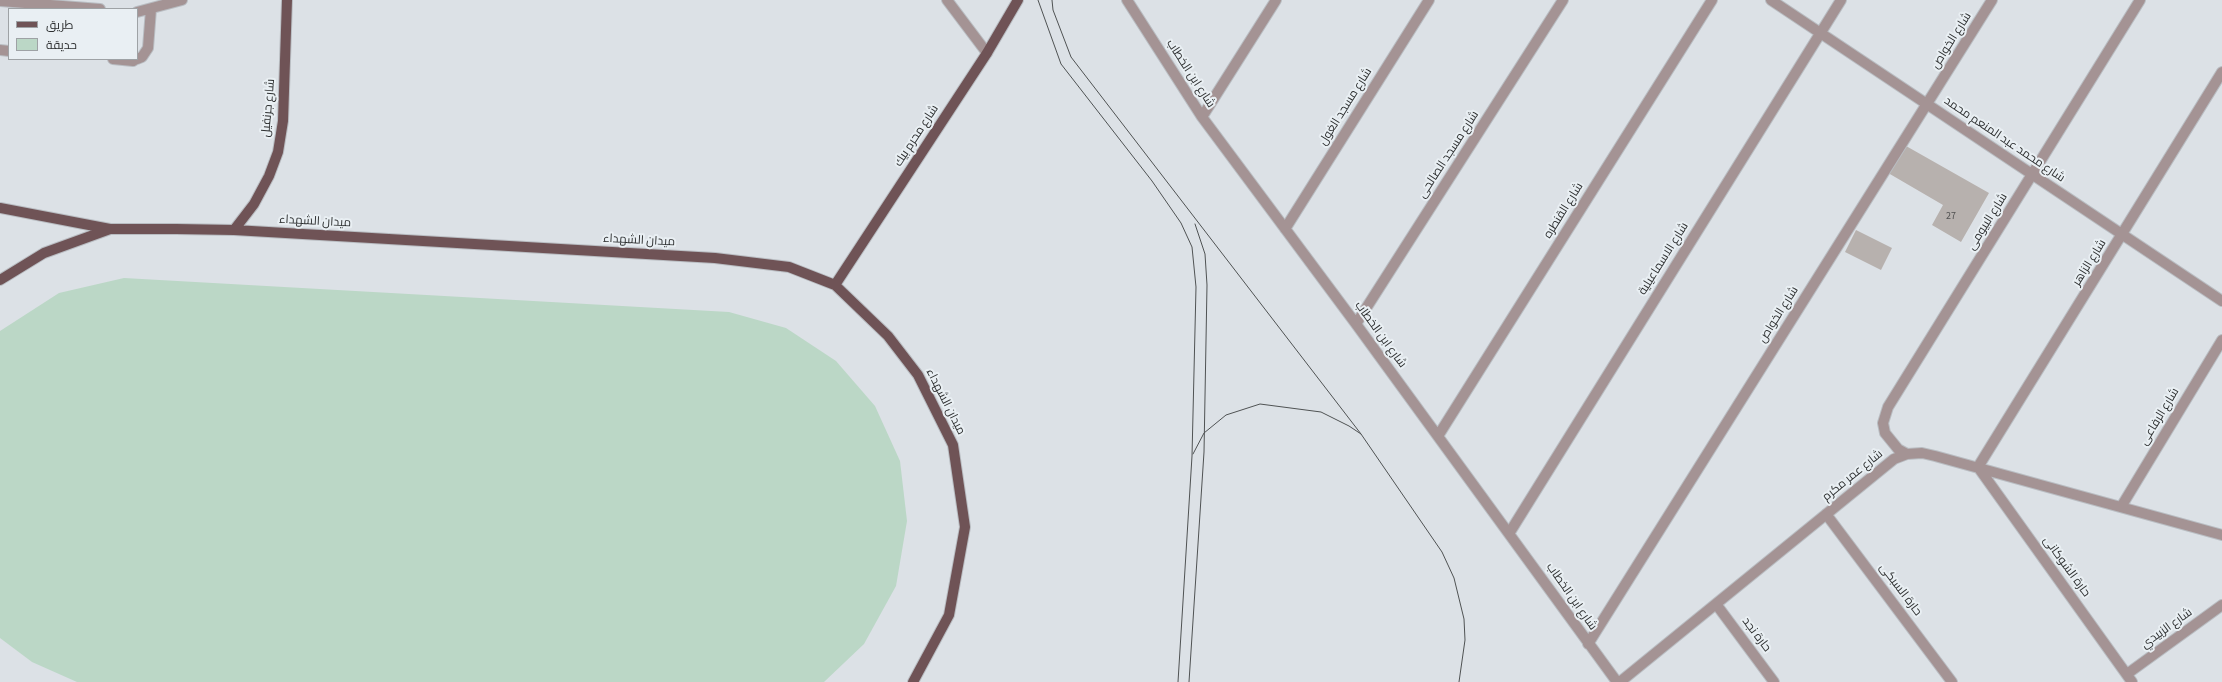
<!DOCTYPE html>
<html>
<head>
<meta charset="utf-8">
<style>
	body { margin:0 }
	#map { position:relative; width:2222px; height:682px; overflow:hidden; background:#dce1e6; font-family:"Source Sans 3",Cairo,sans-serif }
	canvas { display:block }
	.legend { position:absolute; left:8px; top:8px; width:130px; height:52px; box-sizing:border-box; background:#e9eff3; border:1px solid #9ea2a5; margin:0; padding:5px 7px; list-style:none; font-size:12px; color:#2d2f30 }
	.legend li { display:flex; align-items:center; gap:8px; height:20px }
	.legend b { width:20px; border:1px solid #9ea2a5 }
</style>
</head>
<body>
<div id="map">
<canvas width="2222" height="682"></canvas>
<ul class="legend">
<li><b style="height:5px;background:#6f5356"></b>طريق</li>
<li><b style="height:11px;background:#bbd7c6"></b>حديقة</li>
</ul>
</div>
<script>
const c = document.querySelector('canvas').getContext('2d');
c.lineJoin = 'round';
function fillPath(path, color) { c.fillStyle = color; c.fill(path, 'evenodd'); }
const poly = rows => new Path2D(rows.map(r => 'M' + r).join(''));
function stroke(path, color, width, dash) { c.strokeStyle = color; c.lineWidth = width; c.lineCap = dash ? 'butt' : 'round'; c.setLineDash(dash || []); c.stroke(path); }
function write(font, color, halo, rows, align = 'center') {
  c.font = font + ' "Source Sans 3",Cairo,sans-serif'; c.lineWidth = 4; c.setLineDash([]); c.textBaseline = 'middle'; c.strokeStyle = halo; c.fillStyle = color; for (const [text, x, y, turn = 0] of rows) {
    c.save(); c.translate(x, y); c.rotate((+turn || 0) * Math.PI / 180); c.textAlign = isNaN(turn) ? turn : align; if (halo) c.strokeText(text, 0, 0); c.fillText(text, 0, 0); c.restore();
  }
}
fillPath(poly([
	[124,278,729,312,786,328,836,361,875,406,900,461,907,521,896,586,864,644,824,682,77,682,32,662,0,638,0,331,59,293]
]), '#bbd7c6');
fillPath(poly([
	[1899,142,1989,193,1961,242,1932,225,1943,205,1883,170],
	[1856,230,1892,248,1881,270,1845,252]
]), '#b7b1ae');
const minor = poly([
	[947,0,987,53],
	[1127,0,1202,117,1356,324,1617,682],
	[1771,0,2222,301],
	[0,1,100,9],
	[137,12,182,0],
	[0,50,9,51],
	[113,59,133,61,136,59],
	[137,59,142,57,148,48,151,9],
	[1202,117,1276,0],
	[1285,229,1429,0],
	[1356,324,1563,0],
	[1438,436,1712,0],
	[1907,454,1898,449,1885,433,1883,423,1888,407,2140,0],
	[2121,507,2222,340],
	[1826,514,1952,682],
	[1510,532,1841,0],
	[1716,604,1774,682],
	[1588,644,1992,0],
	[2127,674,2222,605],
	[1620,682,1894,459,1907,454,1922,453,1935,456,2222,535],
	[2132,682,1978,467,2222,72]
]);
const major = poly([
	[0,208,110,229],
	[234,230,254,204,269,176,278,152,283,121,287,0],
	[0,280,44,253,110,229,176,229,234,230,715,258,789,267,835,285,888,336,918,375,953,445,965,527,949,615,913,682],
	[835,285,987,53,1018,0]
]);
stroke(minor, '#b9bdc2', 12);
stroke(major, '#b9bdc2', 12);
stroke(minor, '#a49394', 10);
stroke(major, '#6f5356', 10);
stroke(poly([
	[1038,0,1061,64,1152,181,1181,223,1192,247,1196,287,1192,456,1178,682],
	[1052,0,1053,10,1071,57,1361,434],
	[1193,454,1204,433,1226,415,1260,404,1321,412,1349,426,1361,434,1442,552,1454,578,1464,619,1465,640,1459,682],
	[1189,682,1204,452,1207,285,1205,254,1195,224]
]), '#4f5253', 1);
write('10px', '#505050', null, [
	["27",1951,217]
]);
write('12px', '#2d2f30', '#e9eff3', [
	["شارع الخواص",1952,41,-58],
	["شارع ابن الخطاب",1190,74,57],
	["شارع مسجد الغول",1346,107,-58],
	["شارع جرنفيل",269,108,-85],
	["شارع محرم بيك",917,136,-57],
	["شارع محمد عبد المنعم محمد",2004,140,34],
	["شارع مسجد الصالحى",1449,155,-57],
	["شارع القنطره",1564,211,-58],
	["ميدان الشهداء",315,222,3],
	["شارع البيومى",1988,222,-58],
	["ميدان الشهداء",639,241,3],
	["شارع الاسماعيلية",1664,259,-58],
	["شارع الزاهر",2090,263,-58],
	["شارع الخواص",1779,315,-58],
	["شارع ابن الخطاب",1380,335,54],
	["ميدان الشهداء",945,402,63],
	["شارع الرفاعى",2160,417,-59],
	["شارع عمر مكرم",1853,476,-39],
	["حارة الشوكانى",2066,567,54],
	["حارة السبكى",1900,590,53],
	["شارع ابن الخطاب",1571,597,55],
	["شارع الزبيدي",2167,629,-36],
	["حارة نجد",1756,635,53]
]);
</script>
</body>
</html>
